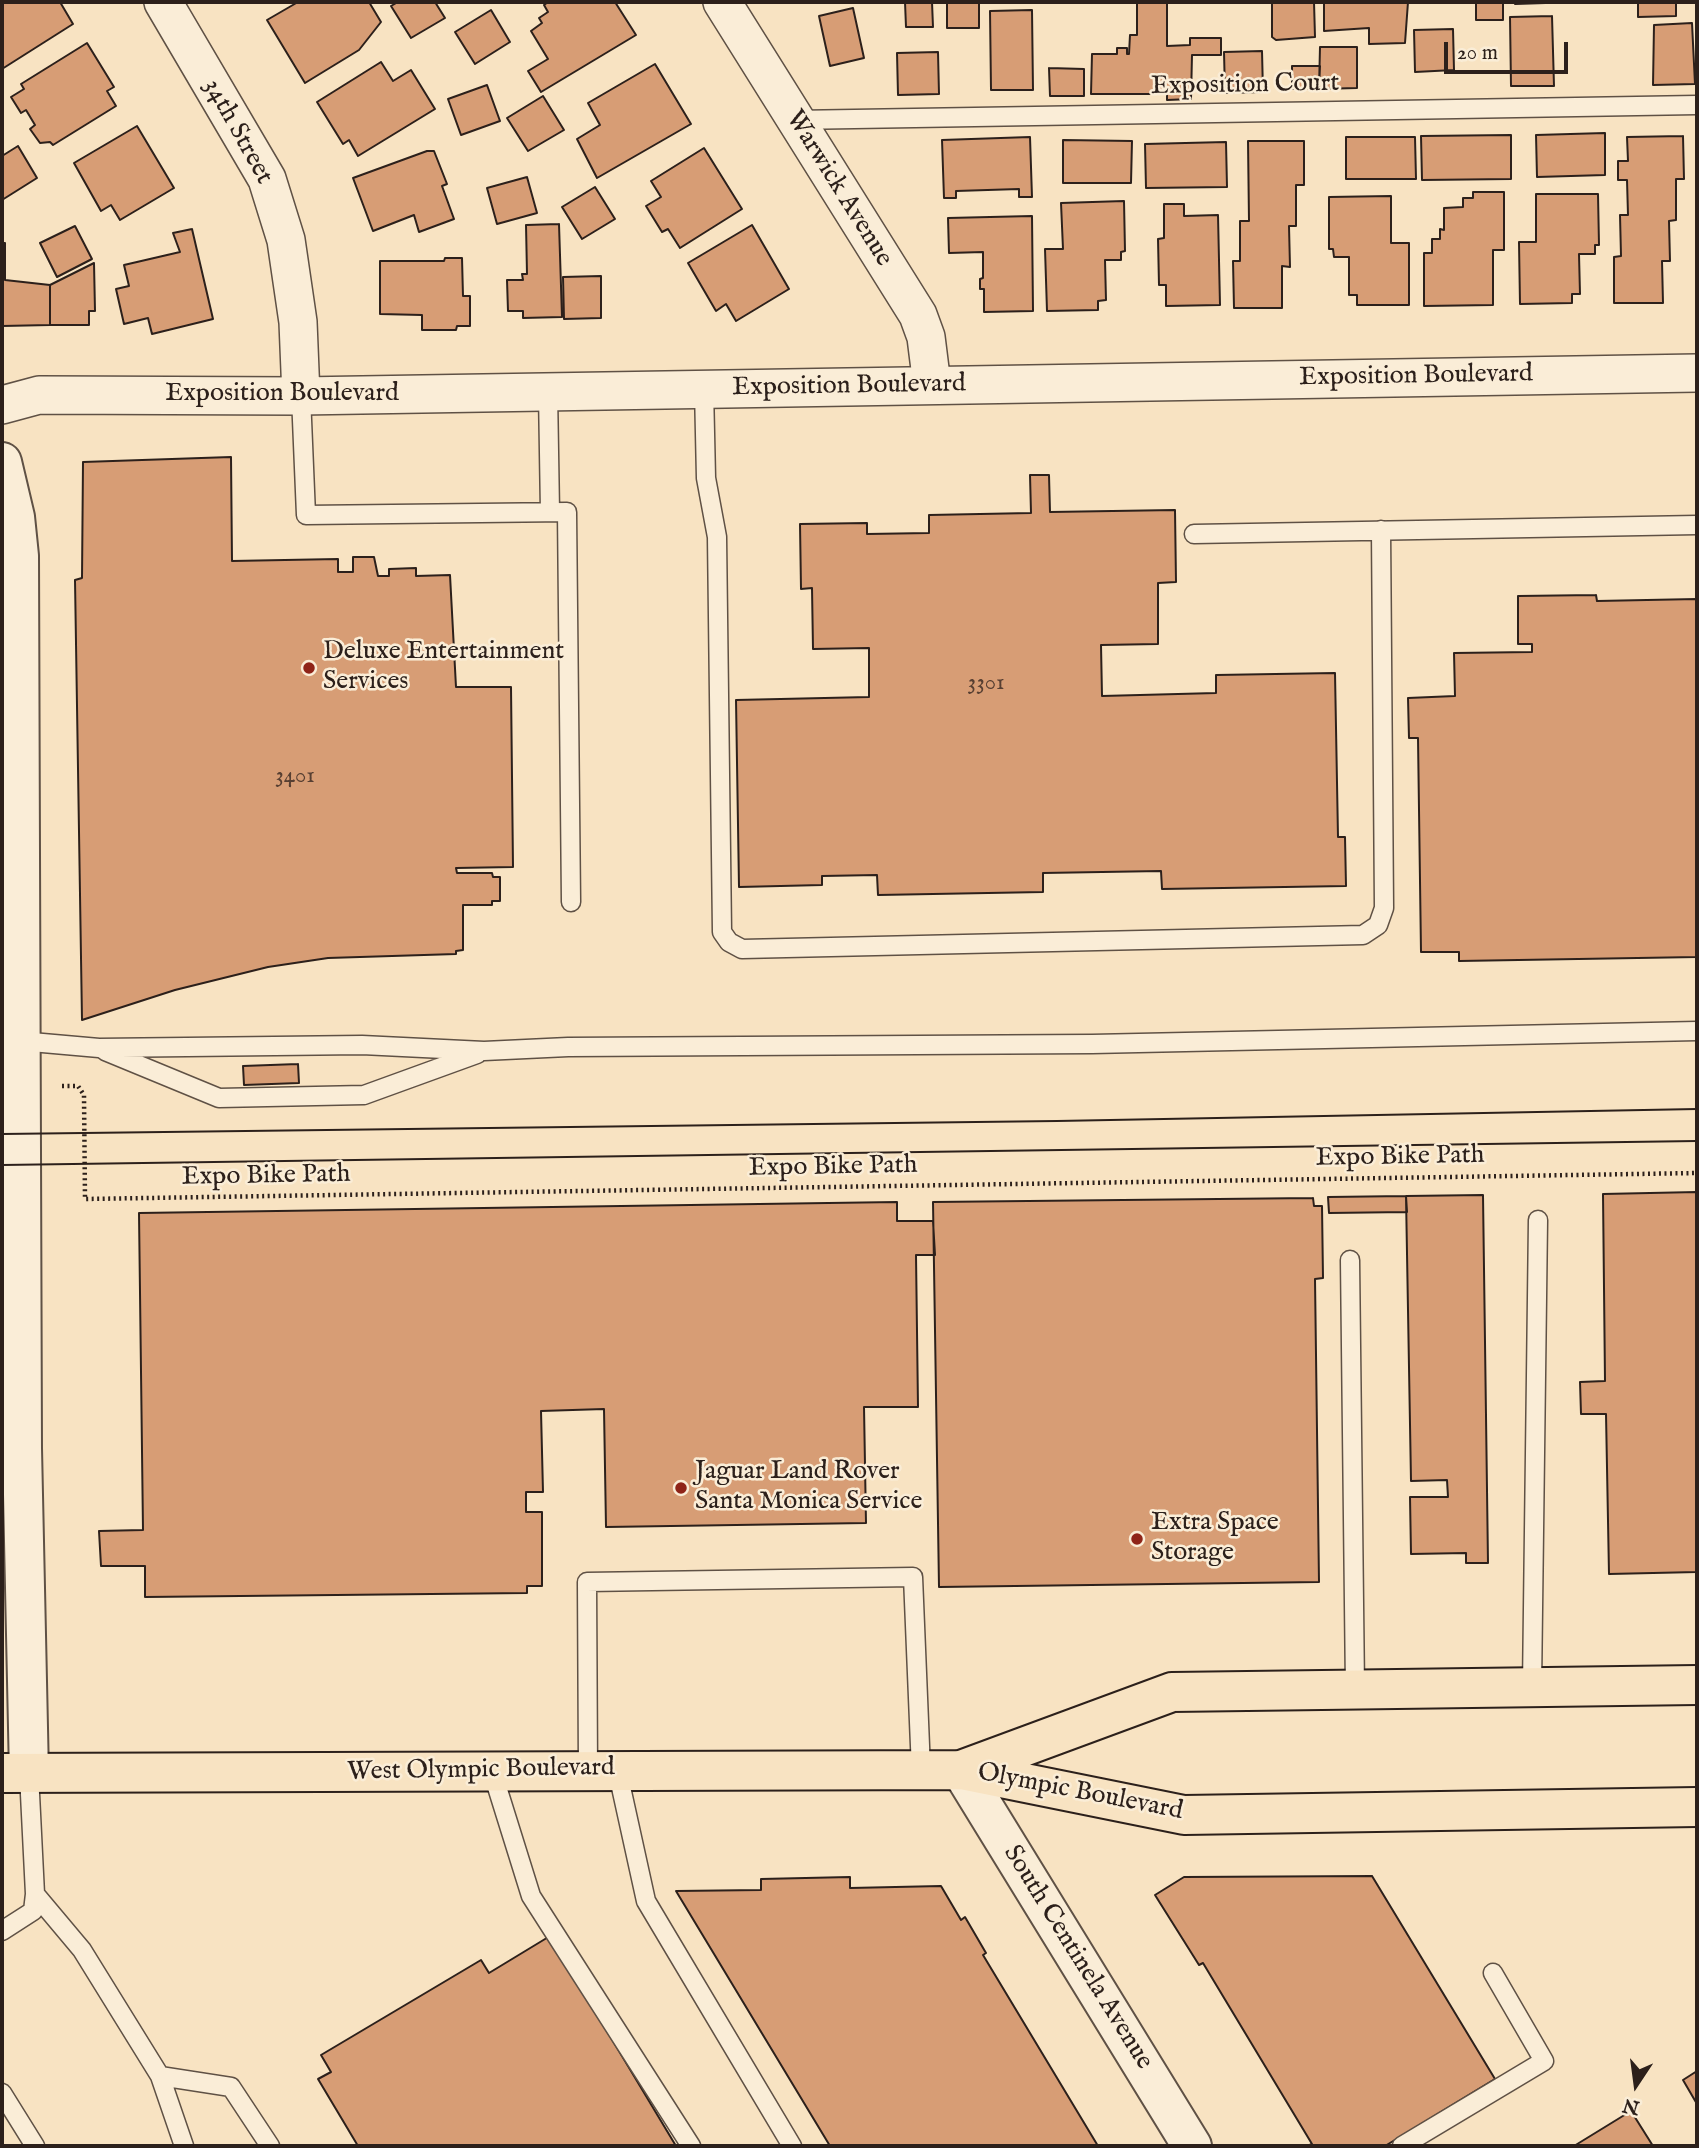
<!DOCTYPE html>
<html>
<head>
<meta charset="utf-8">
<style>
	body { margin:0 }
	#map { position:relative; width:1699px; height:2148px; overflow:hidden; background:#f8e3c2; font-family:"IM FELL English",serif }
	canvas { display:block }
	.frame { position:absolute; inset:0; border:4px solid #2c201b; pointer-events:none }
	.north { position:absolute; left:1601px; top:2050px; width:70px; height:70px; -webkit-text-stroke:5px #faedd7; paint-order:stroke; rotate:193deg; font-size:19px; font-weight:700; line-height:28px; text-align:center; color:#2c201b }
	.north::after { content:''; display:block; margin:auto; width:24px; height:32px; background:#2c201b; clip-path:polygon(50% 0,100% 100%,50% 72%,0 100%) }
	.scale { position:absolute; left:1444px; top:42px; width:124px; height:32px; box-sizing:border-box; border:4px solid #2c201b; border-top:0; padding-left:9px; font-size:21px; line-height:24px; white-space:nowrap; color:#2c201b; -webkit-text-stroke:5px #faedd7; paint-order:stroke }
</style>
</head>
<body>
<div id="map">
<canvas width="1699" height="2148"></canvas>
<div class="frame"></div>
<div class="north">N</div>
<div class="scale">20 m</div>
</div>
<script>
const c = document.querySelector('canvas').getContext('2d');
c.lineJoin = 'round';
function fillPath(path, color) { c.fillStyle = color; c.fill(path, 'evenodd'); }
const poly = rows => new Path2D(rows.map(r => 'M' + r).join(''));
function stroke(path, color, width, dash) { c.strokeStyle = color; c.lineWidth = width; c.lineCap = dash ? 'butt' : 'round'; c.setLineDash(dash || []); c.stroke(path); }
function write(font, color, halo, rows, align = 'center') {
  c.font = font + ' "IM FELL English",serif'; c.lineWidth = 5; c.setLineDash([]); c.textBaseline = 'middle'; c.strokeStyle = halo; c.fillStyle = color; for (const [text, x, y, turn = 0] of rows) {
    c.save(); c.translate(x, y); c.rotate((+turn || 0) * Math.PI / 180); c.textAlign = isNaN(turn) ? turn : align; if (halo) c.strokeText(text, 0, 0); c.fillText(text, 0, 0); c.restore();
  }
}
const building = poly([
	[2,2,60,2,73,24,2,69,2,2],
	[298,2,369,2,381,22,359,50,305,83,267,20,298,2],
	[398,2,435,2,445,18,411,38,391,6,398,2],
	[548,2,615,2,636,35,541,92,528,71,548,59,531,31,542,23,539,18,548,12,544,5,548,2],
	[905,2,932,2,933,27,906,27,905,2],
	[947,2,979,2,979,28,947,28,947,2],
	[1137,2,1167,2,1167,46,1190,45,1190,38,1221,38,1221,55,1192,55,1191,99,1167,100,1167,94,1091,94,1092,54,1117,54,1117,48,1127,48,1127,54,1129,54,1130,35,1137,35,1137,2],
	[1272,2,1314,2,1315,37,1276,40,1272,37,1272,2],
	[1324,2,1408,2,1405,43,1369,44,1369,28,1324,31,1324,2],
	[1476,2,1503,2,1503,20,1476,20,1476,2],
	[1515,2,1576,2,1515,4,1515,2],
	[1638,2,1697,2,1676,3,1676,16,1638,17,1638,2],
	[853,8,864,58,830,66,819,16,853,8],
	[491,10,510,42,475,64,455,32,491,10],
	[1032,10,1033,90,991,90,990,11,1032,10],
	[1552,16,1554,86,1511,86,1510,17,1552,16],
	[1692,23,1695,84,1653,85,1654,25,1692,23],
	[1453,29,1454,70,1415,72,1414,30,1453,29],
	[87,43,114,87,107,91,116,106,53,145,50,142,40,143,30,129,35,125,26,110,21,113,11,97,24,89,21,84,87,43],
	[1320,47,1357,47,1357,88,1319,89,1320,47],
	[1262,51,1263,92,1225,93,1224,52,1262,51],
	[938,52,939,94,898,95,897,53,938,52],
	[381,62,393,81,411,70,435,109,358,156,349,140,343,144,317,102,381,62],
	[655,64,691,124,597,178,577,139,600,125,588,103,655,64],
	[1292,66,1320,66,1319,89,1292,89,1292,66],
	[1049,68,1084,69,1084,96,1050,96,1049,68],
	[487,85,500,121,461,135,448,99,487,85],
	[543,96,564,130,528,151,507,118,543,96],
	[137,126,174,188,120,220,111,205,101,211,74,163,137,126],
	[1605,133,1605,175,1537,177,1536,135,1605,133],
	[1511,135,1511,179,1422,180,1421,136,1511,135],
	[1683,136,1684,179,1676,179,1676,220,1669,221,1670,261,1662,261,1663,303,1614,303,1614,257,1621,256,1620,215,1628,215,1627,180,1618,180,1618,161,1628,161,1627,137,1683,136],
	[1030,137,1032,197,1019,197,1019,189,956,191,956,198,944,198,942,140,1030,137],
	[1346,137,1415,137,1416,179,1346,179,1346,137],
	[1063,140,1132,141,1131,183,1063,183,1063,140],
	[1248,141,1304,141,1304,185,1296,185,1296,226,1289,226,1290,267,1282,266,1282,308,1234,308,1233,261,1240,261,1240,221,1249,221,1248,141],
	[1226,142,1227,187,1146,188,1145,144,1226,142],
	[18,146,37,178,2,200,2,156,18,146],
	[704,148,742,209,680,248,668,229,662,232,646,206,661,197,651,181,704,148],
	[427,151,434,151,447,184,442,186,454,219,419,232,414,215,373,231,353,178,427,151],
	[527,177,537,213,497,224,487,188,527,177],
	[595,187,615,219,582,239,562,207,595,187],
	[1473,192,1504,192,1504,250,1493,250,1493,305,1424,306,1424,253,1432,253,1432,239,1440,239,1440,229,1444,230,1444,208,1463,207,1463,198,1473,198,1473,192],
	[1536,194,1598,194,1599,245,1595,245,1595,254,1579,254,1580,294,1572,294,1572,303,1520,304,1519,242,1536,242,1536,194],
	[1391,196,1391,243,1409,243,1409,305,1357,305,1357,295,1349,295,1349,257,1334,257,1333,249,1329,249,1329,197,1391,196],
	[1124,201,1125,251,1121,252,1121,260,1105,260,1106,300,1098,301,1098,310,1047,311,1045,249,1063,249,1061,203,1124,201],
	[1164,204,1184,204,1184,216,1218,215,1220,305,1166,306,1166,285,1159,285,1158,239,1164,238,1164,204],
	[1032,216,1033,311,984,312,984,289,980,289,980,279,983,278,983,252,949,253,948,218,1032,216],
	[559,224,562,317,523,318,523,311,508,311,507,280,523,280,522,274,527,274,526,225,559,224],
	[752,225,789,289,736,321,726,304,716,311,688,263,752,225],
	[75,226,92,259,57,277,40,243,75,226],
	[192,229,213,319,152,334,148,318,124,324,116,289,129,286,124,265,180,252,173,233,192,229],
	[2,243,5,243,5,280,50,285,50,325,2,326,2,243],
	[445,258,462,258,463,296,470,296,470,326,457,326,456,330,422,330,422,315,380,314,380,261,444,261,445,258],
	[94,263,95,311,89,311,89,325,50,325,50,285,94,263],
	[601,276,601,318,564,319,563,277,601,276],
	[231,457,232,561,338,559,338,572,353,572,353,557,374,557,378,576,389,576,389,569,416,568,416,576,450,575,456,687,511,687,513,867,456,868,457,873,492,873,493,877,500,877,500,901,492,901,492,905,463,905,463,950,456,951,456,954,328,958,268,967,175,990,82,1020,75,580,82,578,83,462,231,457],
	[1030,475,1049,475,1050,512,1175,510,1176,582,1158,583,1158,644,1101,645,1102,696,1216,693,1216,675,1335,673,1338,837,1345,837,1346,886,1162,889,1161,871,1043,873,1043,892,878,895,877,875,822,876,822,885,739,887,736,700,869,697,869,648,813,649,812,588,801,589,800,524,867,523,867,534,929,533,929,515,1031,513,1030,475],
	[1596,595,1597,601,1697,599,1697,957,1459,961,1459,952,1421,952,1418,738,1409,738,1408,698,1455,696,1454,653,1532,652,1532,644,1518,644,1518,596,1596,595],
	[298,1064,299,1083,244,1085,243,1066,298,1064],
	[1697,1192,1697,1572,1609,1574,1606,1414,1581,1414,1580,1382,1605,1381,1603,1194,1697,1192],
	[1483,1195,1488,1563,1466,1563,1466,1553,1411,1554,1410,1497,1448,1497,1447,1480,1411,1481,1406,1196,1483,1195],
	[1406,1196,1407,1212,1329,1213,1328,1197,1406,1196],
	[1313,1198,1314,1206,1322,1206,1323,1278,1315,1279,1319,1582,939,1587,933,1202,1313,1198],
	[897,1202,897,1221,933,1221,935,1255,916,1255,918,1407,864,1407,866,1523,606,1527,604,1409,541,1411,543,1492,526,1492,526,1512,542,1512,542,1586,527,1586,527,1593,145,1597,145,1566,101,1566,99,1531,143,1530,139,1213,897,1202],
	[1372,1876,1495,2079,1385,2146,1307,2146,1312,2144,1203,1963,1199,1965,1155,1895,1184,1877,1372,1876],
	[850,1877,850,1888,941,1886,961,1920,965,1917,986,1953,983,1955,1098,2146,830,2146,676,1891,761,1890,761,1879,850,1877],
	[550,1936,676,2146,358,2146,318,2079,331,2072,321,2055,481,1960,489,1973,550,1936],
	[1697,2071,1697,2104,1683,2080,1697,2071],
	[1631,2111,1653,2146,1574,2146,1631,2111]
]);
fillPath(building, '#d79d75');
stroke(building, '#2c201b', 2);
const service = poly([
	[794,120,1697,105],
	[704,389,706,478,717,537,722,932,729,942,742,949,1363,935,1378,925,1384,908,1381,530],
	[548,392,550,512],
	[301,396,306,515,567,512,571,902],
	[1194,534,1697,525],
	[20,1041,99,1048,362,1045,484,1051,568,1047,1092,1044,1697,1031],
	[105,1051,219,1098,364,1095,477,1054],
	[1350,1260,1355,1689],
	[1532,1686,1538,1220],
	[617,1769,646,1901,792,2146],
	[588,1770,587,1582,913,1577,921,1770],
	[492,1771,531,1896,691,2146],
	[35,1894,82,1950,160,2076,184,2146],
	[2,1931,33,1911,35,1894,29,1774],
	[160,2076,231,2087,270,2146],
	[2,2093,35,2146],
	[1402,2146,1544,2061,1493,1973]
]);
const minor = poly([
	[163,2,267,179,286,240,298,322,301,396],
	[722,2,918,315,926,337,932,385],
	[2,405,39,395,301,396,1697,373]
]);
const tertiary = poly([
	[2,462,15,517,19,556,22,1448,29,1774],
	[961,1770,1192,2146]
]);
const primary = poly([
	[961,1770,1172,1692,1697,1685],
	[2,1773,961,1770,1184,1815,1697,1807]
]);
stroke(service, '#5f5145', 21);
stroke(minor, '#5f5145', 40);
stroke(tertiary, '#5f5145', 42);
stroke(primary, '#2c201b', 42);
stroke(poly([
	[62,1086,78,1086,84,1095,85,1199,1697,1173]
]), '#2c201b', 4.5, [2, 3.5]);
stroke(service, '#faedd7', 18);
stroke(minor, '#faedd7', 37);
stroke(tertiary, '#faedd7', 38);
stroke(primary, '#f8e3c2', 38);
stroke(poly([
	[2,1134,1057,1121,1697,1109],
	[2,1165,1697,1141]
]), '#2c201b', 2);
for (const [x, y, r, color] of [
	[309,668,7,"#8f2418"],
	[681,1488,7,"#8f2418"],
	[1137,1539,7,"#8f2418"]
]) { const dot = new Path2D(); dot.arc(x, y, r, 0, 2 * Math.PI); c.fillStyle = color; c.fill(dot); stroke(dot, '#faedd7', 2.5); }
write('23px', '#573f32', null, [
	["3301",986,684],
	["3401",295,777]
]);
write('26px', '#2c201b', '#faedd7', [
	["Exposition Court",1245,86,-1],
	["34th Street",237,132,61],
	["Warwick Avenue",838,189,58],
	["Exposition Boulevard",1416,377,-1],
	["Exposition Boulevard",849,387,-1],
	["Exposition Boulevard",282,395],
	["Expo Bike Path",1400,1158,-1],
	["Expo Bike Path",833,1168,-1],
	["Expo Bike Path",266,1177,-1],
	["West Olympic Boulevard",481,1771,-1],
	["Olympic Boulevard",1080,1793,11],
	["South Centinela Avenue",1077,1958,58]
]);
write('26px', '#2c201b', '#faedd7', [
	["Deluxe Entertainment",323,653],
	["Services",323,683],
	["Jaguar Land Rover",695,1473],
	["Santa Monica Service",695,1503],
	["Extra Space",1151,1524],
	["Storage",1151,1554]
], 'left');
</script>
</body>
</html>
